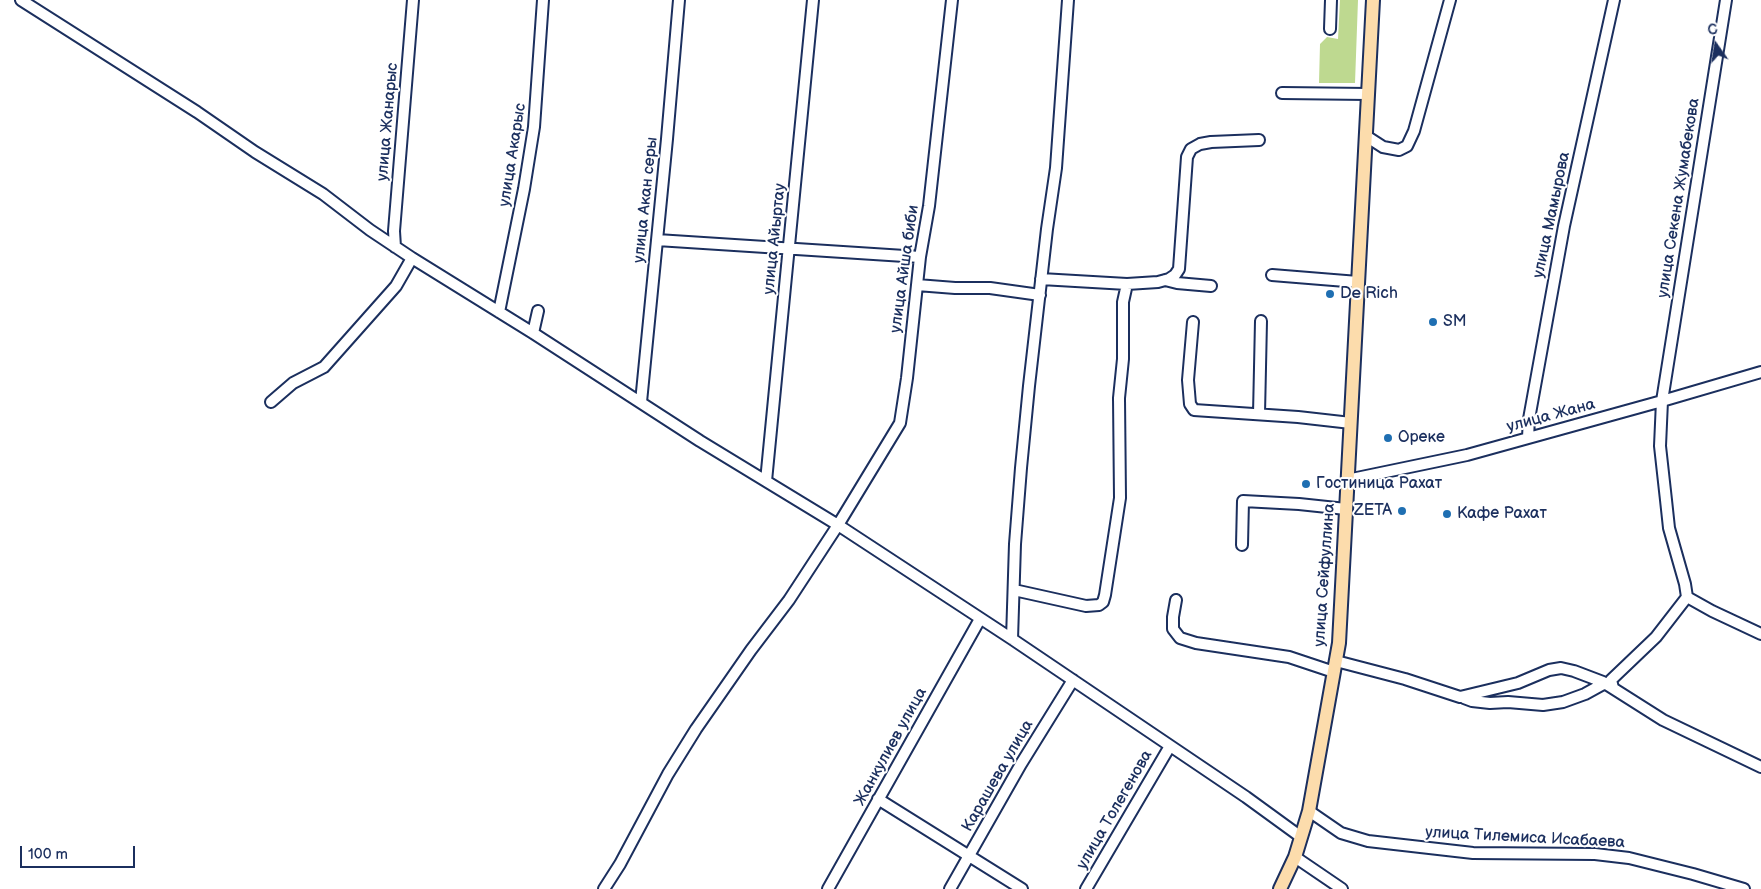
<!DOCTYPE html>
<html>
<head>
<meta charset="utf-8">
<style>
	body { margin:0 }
	#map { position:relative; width:1761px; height:889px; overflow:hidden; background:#fff; font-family:"Balsamiq Sans",sans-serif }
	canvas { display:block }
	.north { position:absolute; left:1691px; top:20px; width:50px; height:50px; -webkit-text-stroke:4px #fff; paint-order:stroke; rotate:347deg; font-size:14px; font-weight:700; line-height:20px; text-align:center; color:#1b2f5e }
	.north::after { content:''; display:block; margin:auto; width:18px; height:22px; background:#1b2f5e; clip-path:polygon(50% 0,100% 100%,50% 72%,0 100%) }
	.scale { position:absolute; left:20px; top:846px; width:115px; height:22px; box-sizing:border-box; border:2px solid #1b2f5e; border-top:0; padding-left:6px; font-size:15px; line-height:18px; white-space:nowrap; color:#1b2f5e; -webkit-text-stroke:4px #fff; paint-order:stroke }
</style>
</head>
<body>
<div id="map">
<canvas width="1761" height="889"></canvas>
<div class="north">С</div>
<div class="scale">100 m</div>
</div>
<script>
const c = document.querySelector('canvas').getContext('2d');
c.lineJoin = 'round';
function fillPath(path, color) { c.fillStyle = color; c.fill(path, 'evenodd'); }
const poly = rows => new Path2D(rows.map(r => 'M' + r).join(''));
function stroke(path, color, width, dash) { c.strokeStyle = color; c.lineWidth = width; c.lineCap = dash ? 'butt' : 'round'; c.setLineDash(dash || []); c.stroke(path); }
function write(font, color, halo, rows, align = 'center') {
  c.font = font + ' "Balsamiq Sans",sans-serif'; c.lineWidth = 4; c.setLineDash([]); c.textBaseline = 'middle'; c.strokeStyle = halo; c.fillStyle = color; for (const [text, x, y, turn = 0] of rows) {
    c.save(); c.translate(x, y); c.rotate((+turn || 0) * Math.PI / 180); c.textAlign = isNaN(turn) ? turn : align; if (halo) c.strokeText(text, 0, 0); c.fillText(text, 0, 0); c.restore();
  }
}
fillPath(poly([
	[1340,0,1358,0,1355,83,1319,83,1320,44,1327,37,1338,39]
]), '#bed990');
const minor = poly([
	[21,0,197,112,255,152,323,194,370,230,412,258,533,333,700,441,838,525,1012,639,1246,797,1301,837],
	[1330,29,1331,0],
	[1282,93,1368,94],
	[1366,136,1383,147,1399,150,1407,146,1414,131,1450,0],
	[657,240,920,257],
	[395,247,394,231,413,0],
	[1272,275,1358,282],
	[1041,279,1127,284,1158,282,1169,279,1175,275,1179,269,1187,157,1191,149,1200,144,1211,142,1259,140],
	[1165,280,1177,283,1211,286],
	[917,285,955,288,990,288,1040,295],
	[499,312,524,189,534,127,543,0],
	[1193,322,1188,380,1190,404,1194,410,1298,417,1351,423],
	[533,333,538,311],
	[271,402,293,383,324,367,396,286,412,258],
	[641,402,667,139,679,0],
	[1259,414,1261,321],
	[1528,437,1529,419,1564,226,1614,0],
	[1347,480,1467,455,1662,401,1761,372],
	[766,481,813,0],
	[1242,545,1243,501,1299,504,1346,509],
	[1014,590,1086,606,1099,605,1103,602,1105,595,1120,498,1119,398,1123,359,1123,302,1127,284],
	[1687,597,1712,611,1761,634],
	[1176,600,1173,617,1173,629,1180,638,1196,643,1289,657,1334,672],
	[1012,639,1015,544,1021,468,1029,386,1047,229,1056,168,1068,0],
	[1336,661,1405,679,1460,697,1518,683,1549,670,1561,668,1574,671,1603,682,1663,720,1761,767],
	[1613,688,1611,680,1656,637,1687,597,1685,584,1669,528,1666,500,1660,446,1662,401,1726,0],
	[1464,698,1472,701,1490,703,1508,702,1543,705,1563,702,1585,694,1605,683],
	[878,799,1022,889],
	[1309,811,1341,833,1368,841,1473,853,1595,854,1629,858,1693,874,1744,889],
	[1295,857,1342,889],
	[604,889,620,864,668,774,696,729,751,650,789,600,838,525,900,423,907,378,920,257,929,206,952,0],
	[828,889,980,619],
	[950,889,1021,764,1073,680],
	[1086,889,1170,746]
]);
const major = poly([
	[1280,889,1295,857,1309,811,1339,643,1373,0]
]);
stroke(minor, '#1b2f5e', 14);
stroke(major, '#1b2f5e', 16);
stroke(minor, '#fff', 10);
stroke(major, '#fcdcac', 12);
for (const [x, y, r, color] of [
	[1330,294,5,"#1f6fb2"],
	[1433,322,5,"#1f6fb2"],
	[1388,438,5,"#1f6fb2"],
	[1306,484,5,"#1f6fb2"],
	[1402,511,5,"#1f6fb2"],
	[1447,514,5,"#1f6fb2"]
]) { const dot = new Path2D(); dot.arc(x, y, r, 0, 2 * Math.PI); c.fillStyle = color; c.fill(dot); stroke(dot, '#fff', 2); }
write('16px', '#1b2f5e', '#fff', [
	["улица Жанарыс",388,122,-85],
	["улица Акарыс",513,155,-81],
	["улица Секена Жумабекова",1679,198,-81],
	["улица Акан серы",646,200,-84],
	["улица Мамырова",1552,215,-78],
	["улица Айыртау",775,239,-84],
	["улица Айша биби",905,269,-82],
	["улица Жана",1551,416,-15],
	["улица Сейфуллина",1325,575,-86],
	["Жанкулиев улица",891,747,-61],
	["Карашева улица",998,776,-60],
	["улица Толегенова",1115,810,-60],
	["улица Тилемиса Исабаева",1525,838,3]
]);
write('16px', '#1b2f5e', '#fff', [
	["De Rich",1340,294],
	["SM",1443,322],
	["Ореке",1398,438],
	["Гостиница Рахат",1316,484],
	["ZETA",1392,511,"right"],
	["Кафе Рахат",1457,514]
], 'left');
</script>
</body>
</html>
